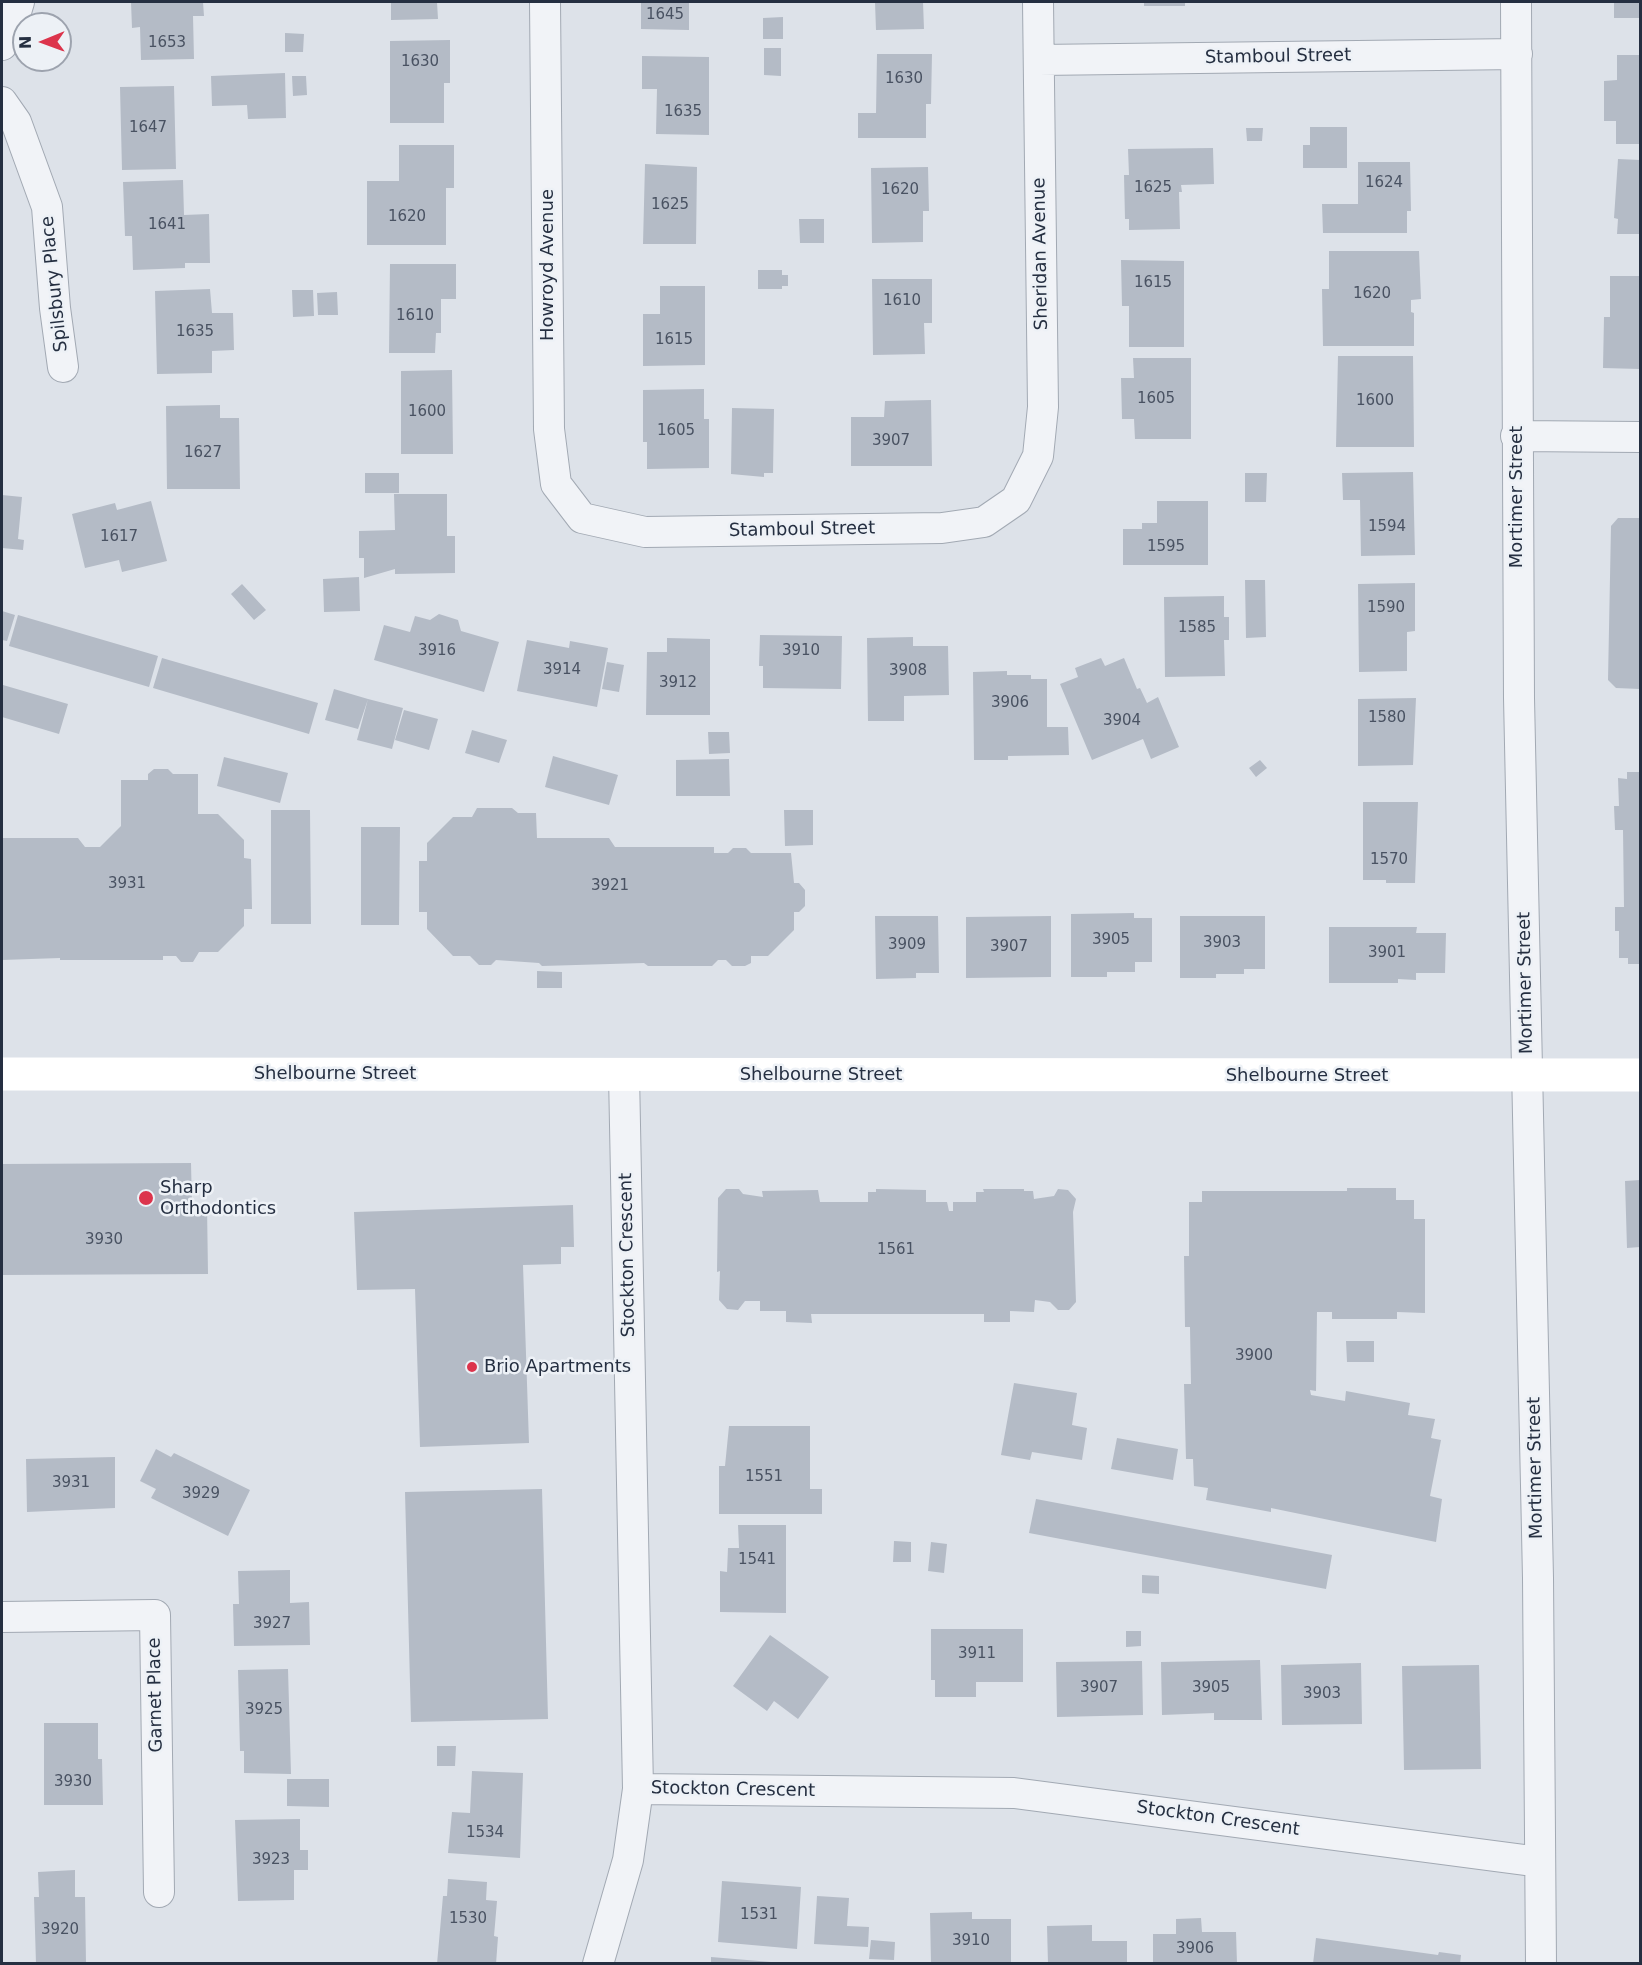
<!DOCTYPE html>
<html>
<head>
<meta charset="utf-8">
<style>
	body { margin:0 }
	#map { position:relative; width:1642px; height:1965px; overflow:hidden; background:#dde2e9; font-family:"DejaVu Sans",sans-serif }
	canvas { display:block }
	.frame { position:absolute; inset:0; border:3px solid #252f41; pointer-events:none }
	.north { position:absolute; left:12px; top:12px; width:60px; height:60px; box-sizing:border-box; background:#edf1f6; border:2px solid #9da3ae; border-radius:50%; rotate:269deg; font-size:16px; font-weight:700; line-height:24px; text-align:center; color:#252f41 }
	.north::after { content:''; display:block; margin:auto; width:21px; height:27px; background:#dc344c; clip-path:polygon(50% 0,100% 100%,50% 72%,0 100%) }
</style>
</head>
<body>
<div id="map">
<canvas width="1642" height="1965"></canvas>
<div class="frame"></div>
<div class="north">N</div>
</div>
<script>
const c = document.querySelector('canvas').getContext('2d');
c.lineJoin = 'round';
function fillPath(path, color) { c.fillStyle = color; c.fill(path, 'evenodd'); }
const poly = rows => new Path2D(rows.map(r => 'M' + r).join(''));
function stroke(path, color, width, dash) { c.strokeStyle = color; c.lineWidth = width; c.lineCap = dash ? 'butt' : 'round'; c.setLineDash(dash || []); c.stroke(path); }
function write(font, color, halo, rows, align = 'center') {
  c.font = font + ' "DejaVu Sans",sans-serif'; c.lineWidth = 5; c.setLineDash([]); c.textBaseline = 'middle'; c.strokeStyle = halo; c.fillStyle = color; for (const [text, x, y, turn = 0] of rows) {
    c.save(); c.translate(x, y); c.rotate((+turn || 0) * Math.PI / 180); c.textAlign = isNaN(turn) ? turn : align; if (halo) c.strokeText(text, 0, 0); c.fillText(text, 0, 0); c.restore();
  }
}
fillPath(poly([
	[131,2,203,2,204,16,193,16,194,59,141,60,140,27,132,28],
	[391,2,437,2,438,19,391,20],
	[641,2,689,2,689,30,641,29],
	[875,2,923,2,924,29,876,30],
	[1144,2,1185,2,1185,6,1144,6],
	[1614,2,1640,2,1640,18,1614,18],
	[783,17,783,39,763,39,763,18],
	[285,33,304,34,303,52,285,52],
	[450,40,450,83,444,83,444,123,390,123,390,41],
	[764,48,781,48,781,76,764,75],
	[877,54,932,54,931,104,926,104,926,138,858,138,858,113,876,113],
	[1617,55,1640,55,1640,144,1616,144,1616,121,1604,121,1604,81,1617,80],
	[642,56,709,57,709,135,656,134,657,89,642,89],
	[285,73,286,118,248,119,247,105,212,106,211,76],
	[292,76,306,76,307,95,293,96],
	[174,86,176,169,122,170,120,87],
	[1310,127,1347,127,1347,168,1303,168,1303,145,1310,145],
	[1246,128,1263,128,1262,141,1247,141],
	[399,145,454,145,454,188,446,188,446,245,367,245,367,181,399,181],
	[1213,148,1214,184,1181,185,1182,192,1179,192,1180,229,1129,230,1129,219,1125,219,1124,175,1129,175,1128,149],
	[1618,159,1640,160,1640,234,1617,234,1618,219,1614,218],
	[1358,162,1410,162,1411,211,1407,211,1407,233,1323,233,1322,204,1358,204],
	[645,164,697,167,696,244,643,244],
	[928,167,929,211,923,211,923,242,872,243,871,168],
	[183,180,184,215,209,214,210,263,185,263,185,268,133,270,132,236,125,236,123,182],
	[799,219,824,219,824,243,800,243],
	[1329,251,1419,251,1421,299,1411,300,1411,312,1414,313,1414,346,1323,346,1322,289,1329,289],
	[1121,260,1184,261,1184,347,1129,347,1129,306,1122,306],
	[390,264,456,264,456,299,441,299,441,333,436,333,435,353,389,353],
	[758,270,782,270,782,275,788,275,788,286,782,286,782,289,758,289],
	[1610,276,1640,276,1640,369,1603,368,1604,317,1610,317],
	[872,279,932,279,932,323,924,323,925,354,873,355],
	[660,286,705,286,705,365,643,366,643,314,660,314],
	[210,289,212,313,233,313,234,350,212,351,212,373,157,374,155,291],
	[292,290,313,290,314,316,293,317],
	[337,292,338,315,318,315,317,293],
	[1338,356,1413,356,1414,447,1336,447],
	[1133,358,1191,358,1191,439,1135,439,1134,419,1122,419,1121,378,1134,378],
	[452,370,453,454,401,454,401,371],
	[704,389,704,419,709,419,709,468,647,469,647,442,643,442,643,390],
	[931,400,932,466,851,466,851,417,884,417,885,401],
	[220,405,220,418,239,418,240,489,167,489,166,406],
	[732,408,774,409,773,473,764,473,764,477,731,474],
	[1413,472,1415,555,1361,556,1360,500,1343,500,1342,473],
	[365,473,399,473,399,493,365,493],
	[1245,473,1267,473,1266,502,1245,502],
	[394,494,447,494,447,536,455,536,455,573,395,574,395,569,364,578,364,558,359,558,359,531,395,530],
	[2,495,22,497,18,539,24,540,23,550,2,548],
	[151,501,167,561,122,572,119,560,85,568,72,514,115,503,117,510],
	[1157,501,1208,501,1208,565,1123,565,1123,529,1142,529,1142,523,1157,523],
	[1618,518,1640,518,1640,689,1616,688,1608,680,1611,526],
	[359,577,360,611,324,612,323,579],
	[1245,580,1265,580,1266,637,1246,638],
	[1415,583,1415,631,1407,632,1407,671,1359,672,1358,584],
	[242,584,266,610,254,620,231,594],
	[1224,596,1224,617,1229,617,1229,640,1224,640,1225,676,1165,677,1164,597],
	[2,611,15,615,7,641,2,640],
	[439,614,458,620,461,631,499,642,484,692,374,660,384,625,410,632,415,616,430,620],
	[18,615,158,656,149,687,9,646],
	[760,635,842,636,841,689,763,688,763,666,759,666],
	[913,637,913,646,948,646,949,695,904,696,904,721,868,721,867,638],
	[667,638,710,639,710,715,646,715,647,652,667,652],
	[527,640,569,648,570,641,608,648,597,707,517,691],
	[162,658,318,703,309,734,153,688],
	[1101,658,1105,666,1124,658,1137,689,1140,688,1147,703,1158,697,1179,747,1151,759,1143,739,1092,760,1060,684,1078,677,1075,668],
	[607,662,624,665,619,692,602,689],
	[1007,671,1007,675,1031,675,1031,679,1047,679,1047,727,1068,727,1069,755,1008,756,1008,760,974,760,973,672],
	[3,685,68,704,59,734,2,717],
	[334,689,368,699,358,729,325,720],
	[1416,698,1413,765,1358,766,1358,699],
	[368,699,403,708,392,749,357,740],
	[404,710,438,719,429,750,395,740],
	[472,730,507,740,499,763,465,753],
	[708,732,729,732,730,753,709,754],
	[553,756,618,775,609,805,545,787],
	[224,757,288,773,280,803,217,786],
	[729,759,730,796,676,796,676,760],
	[1260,760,1267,768,1256,777,1249,768],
	[154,769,168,769,173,774,198,774,198,814,218,814,244,840,244,858,251,859,252,909,244,909,244,926,218,952,199,952,193,962,181,962,176,956,163,956,163,960,60,960,60,958,2,960,2,838,78,838,85,847,100,847,121,826,121,780,148,780,148,774],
	[1627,772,1640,772,1640,964,1628,964,1628,958,1619,958,1619,931,1615,931,1615,907,1624,907,1623,830,1615,830,1614,806,1619,806,1618,778,1627,779],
	[1363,802,1418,802,1415,883,1386,883,1386,880,1363,880],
	[477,808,512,808,518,813,536,813,537,838,609,838,615,847,714,847,714,853,728,853,733,848,746,848,751,853,791,853,794,883,799,883,805,890,805,906,799,912,794,912,794,930,768,956,751,956,751,963,745,966,732,966,726,960,718,960,712,966,648,966,644,963,542,966,539,963,496,960,491,965,479,965,470,956,453,956,427,929,427,912,419,912,419,861,427,861,427,843,453,817,472,817],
	[271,810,310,810,311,924,271,924],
	[784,810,813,810,813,845,785,846],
	[361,827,400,827,399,925,361,925],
	[1134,913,1134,918,1152,918,1152,962,1135,962,1135,972,1107,972,1107,977,1071,977,1071,914],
	[875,916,938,916,939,973,916,973,916,978,876,979],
	[1051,916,1051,977,966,978,966,917],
	[1180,916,1265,916,1265,969,1244,969,1244,974,1216,974,1216,978,1180,978],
	[1329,927,1417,927,1416,933,1446,933,1445,973,1416,973,1416,980,1398,979,1398,983,1329,983],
	[537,971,562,972,562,988,537,988],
	[191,1163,192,1206,207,1206,208,1274,2,1275,2,1164],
	[1640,1180,1640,1247,1627,1248,1625,1181],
	[1347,1188,1396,1188,1396,1200,1414,1200,1414,1219,1425,1219,1425,1313,1397,1312,1397,1319,1332,1319,1332,1312,1317,1312,1316,1391,1310,1390,1311,1395,1345,1401,1346,1391,1410,1403,1408,1415,1435,1419,1431,1438,1441,1440,1430,1496,1442,1499,1436,1542,1271,1508,1271,1512,1206,1500,1208,1488,1194,1486,1193,1459,1186,1459,1184,1384,1191,1384,1190,1327,1185,1327,1184,1256,1189,1256,1189,1202,1202,1202,1202,1191,1347,1191],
	[726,1189,739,1189,743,1194,763,1197,762,1191,818,1190,820,1202,868,1202,868,1192,876,1192,876,1189,926,1190,926,1202,947,1202,949,1211,953,1211,953,1202,976,1202,976,1192,984,1192,983,1189,1024,1189,1024,1191,1033,1191,1034,1199,1054,1196,1058,1189,1068,1190,1076,1199,1073,1212,1076,1302,1069,1310,1058,1310,1050,1302,1035,1300,1034,1312,1010,1311,1010,1322,984,1322,984,1314,811,1314,812,1323,786,1322,786,1311,760,1311,760,1301,745,1301,738,1310,727,1309,719,1300,720,1271,717,1272,718,1198],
	[573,1205,574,1247,561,1247,561,1264,523,1265,529,1443,420,1447,415,1289,357,1290,354,1212],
	[1346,1341,1374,1341,1374,1362,1347,1362],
	[1014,1383,1077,1393,1072,1425,1087,1428,1082,1460,1032,1452,1030,1460,1001,1455],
	[729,1426,810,1426,810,1489,822,1489,822,1514,719,1514,719,1466,725,1466],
	[1117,1438,1178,1449,1173,1480,1111,1469],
	[156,1449,171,1457,174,1453,250,1490,228,1536,151,1498,156,1489,140,1481],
	[115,1457,115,1508,27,1512,26,1459],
	[542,1489,548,1719,411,1722,405,1492],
	[1036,1499,1332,1555,1326,1589,1029,1533],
	[738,1525,786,1525,786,1613,720,1612,720,1571,727,1572,728,1548,739,1548],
	[894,1541,911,1542,911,1562,893,1562],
	[931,1542,947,1544,944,1573,928,1571],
	[290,1570,290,1603,309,1602,310,1645,234,1646,233,1604,239,1604,238,1571],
	[1142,1575,1159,1576,1159,1594,1142,1593],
	[931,1629,1023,1629,1023,1682,976,1682,976,1697,935,1697,935,1680,931,1680],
	[1126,1631,1141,1631,1141,1646,1126,1647],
	[770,1635,829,1677,798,1719,774,1701,767,1711,733,1686],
	[1260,1660,1262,1720,1214,1720,1214,1713,1162,1715,1161,1662],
	[1142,1661,1143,1715,1057,1717,1056,1662],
	[1361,1663,1362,1724,1282,1725,1281,1665],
	[1479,1665,1481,1769,1404,1770,1402,1666],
	[288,1669,291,1774,244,1773,244,1751,240,1751,238,1670],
	[44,1723,98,1723,98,1759,102,1759,103,1805,44,1805],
	[437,1746,456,1746,455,1766,437,1766],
	[472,1771,523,1773,520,1858,448,1853,452,1812,470,1813],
	[287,1779,329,1779,329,1807,287,1806],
	[300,1819,300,1850,308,1850,308,1870,294,1870,294,1900,238,1901,235,1820],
	[75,1870,75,1897,85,1897,86,1964,36,1964,34,1897,39,1897,38,1872],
	[448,1879,487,1882,486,1900,497,1901,494,1936,498,1937,496,1964,437,1964,443,1896,447,1896],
	[722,1881,801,1887,797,1949,718,1942],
	[817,1896,849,1898,847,1926,869,1927,868,1947,814,1944],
	[972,1912,972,1919,1011,1919,1011,1964,931,1964,930,1913],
	[1201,1918,1202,1932,1236,1932,1237,1964,1153,1964,1153,1934,1176,1934,1176,1919],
	[1092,1925,1092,1941,1127,1941,1127,1964,1048,1964,1047,1926],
	[1316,1938,1438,1955,1439,1952,1461,1955,1460,1964,1313,1964],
	[871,1940,895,1942,894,1960,869,1959],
	[711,1957,771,1962,771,1964,711,1964]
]), '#b4bbc6');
const street = poly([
	[545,2,549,429,556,484,582,518,645,532,942,528,984,522,1016,500,1038,456,1043,407,1038,2],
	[1516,2,1519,698,1538,1578,1541,1964],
	[2,45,13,22,19,2],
	[1039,60,1517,54],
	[2,102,16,122,47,207,55,308,63,367],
	[1516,436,1640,437],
	[2,1617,155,1615,159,1892],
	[638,1789,1014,1793,1540,1862],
	[598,1964,628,1860,638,1789,624,1074]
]);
stroke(street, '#a2a9b3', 32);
stroke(street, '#f1f3f7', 30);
stroke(poly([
	[2,1074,1640,1075]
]), '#fff', 33);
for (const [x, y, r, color] of [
	[146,1198,8,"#dc344c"],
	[472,1367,6,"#dc344c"]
]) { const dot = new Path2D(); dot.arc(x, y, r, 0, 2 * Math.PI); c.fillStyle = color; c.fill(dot); stroke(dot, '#edf1f6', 2); }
write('15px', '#495262', null, [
	["1645",665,15],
	["1653",167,43],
	["1630",420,62],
	["1630",904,79],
	["1635",683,112],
	["1647",148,128],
	["1624",1384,183],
	["1625",1153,188],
	["1620",900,190],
	["1625",670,205],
	["1620",407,217],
	["1641",167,225],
	["1615",1153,283],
	["1620",1372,294],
	["1610",902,301],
	["1610",415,316],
	["1635",195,332],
	["1615",674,340],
	["1605",1156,399],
	["1600",1375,401],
	["1600",427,412],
	["1605",676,431],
	["3907",891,441],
	["1627",203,453],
	["1594",1387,527],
	["1617",119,537],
	["1595",1166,547],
	["1590",1386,608],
	["1585",1197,628],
	["3916",437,651],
	["3910",801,651],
	["3914",562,670],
	["3908",908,671],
	["3912",678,683],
	["3906",1010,703],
	["1580",1387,718],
	["3904",1122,721],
	["1570",1389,860],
	["3931",127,884],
	["3921",610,886],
	["3905",1111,940],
	["3903",1222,943],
	["3909",907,945],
	["3907",1009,947],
	["3901",1387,953],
	["3930",104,1240],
	["1561",896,1250],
	["3900",1254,1356],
	["1551",764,1477],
	["3931",71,1483],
	["3929",201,1494],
	["1541",757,1560],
	["3927",272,1624],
	["3911",977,1654],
	["3907",1099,1688],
	["3905",1211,1688],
	["3903",1322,1694],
	["3925",264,1710],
	["3930",73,1782],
	["1534",485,1833],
	["3923",271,1860],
	["1531",759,1915],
	["1530",468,1919],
	["3920",60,1930],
	["3910",971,1941],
	["3906",1195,1949]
]);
write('18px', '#252f41', '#edf1f6', [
	["Stamboul Street",1278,57,-1],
	["Sheridan Avenue",1041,254,-91],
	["Howroyd Avenue",548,265,-90],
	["Spilsbury Place",55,284,-96],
	["Mortimer Street",1517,497,-90],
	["Stamboul Street",802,530,-1],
	["Mortimer Street",1526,983,-91],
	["Shelbourne Street",335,1074],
	["Shelbourne Street",821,1075],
	["Shelbourne Street",1307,1076],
	["Stockton Crescent",628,1255,-91],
	["Mortimer Street",1536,1468,-91],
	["Garnet Place",156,1695,-91],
	["Stockton Crescent",733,1790,1],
	["Stockton Crescent",1218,1819,8]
]);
write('18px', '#252f41', '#edf1f6', [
	["Sharp",160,1188],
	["Orthodontics",160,1209],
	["Brio Apartments",484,1367]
], 'left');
</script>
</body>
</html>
